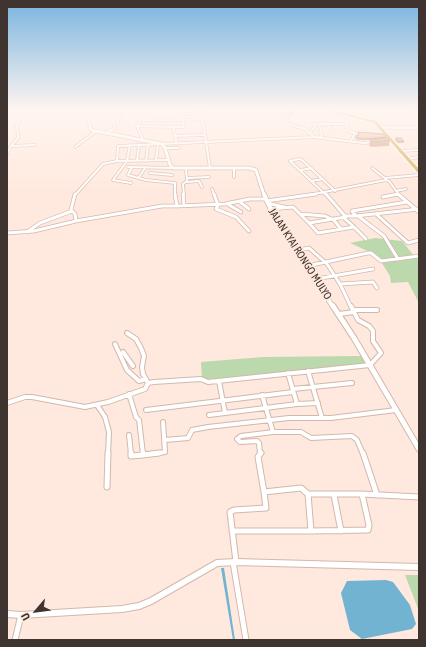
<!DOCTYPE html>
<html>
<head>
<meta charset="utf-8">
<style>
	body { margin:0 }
	#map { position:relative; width:426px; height:647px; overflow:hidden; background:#ffe8dd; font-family:"Asap Condensed",sans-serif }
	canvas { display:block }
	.frame { position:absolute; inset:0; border:8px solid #3f342f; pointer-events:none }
	.north { position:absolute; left:16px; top:591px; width:40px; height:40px; -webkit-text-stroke:3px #ffe8dd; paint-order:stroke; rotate:242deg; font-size:11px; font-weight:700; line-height:16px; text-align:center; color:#3f342f }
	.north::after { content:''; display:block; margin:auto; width:14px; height:18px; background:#3f342f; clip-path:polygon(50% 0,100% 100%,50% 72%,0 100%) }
</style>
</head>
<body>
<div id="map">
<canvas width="426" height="647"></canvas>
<div class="frame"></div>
<div class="north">U</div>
</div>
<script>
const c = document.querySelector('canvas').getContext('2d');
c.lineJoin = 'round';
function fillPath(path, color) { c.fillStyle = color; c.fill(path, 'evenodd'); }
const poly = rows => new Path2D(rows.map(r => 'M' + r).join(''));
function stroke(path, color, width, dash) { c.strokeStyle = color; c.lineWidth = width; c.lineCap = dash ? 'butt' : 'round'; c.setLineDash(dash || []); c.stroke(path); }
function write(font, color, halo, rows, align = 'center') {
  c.font = font + ' "Asap Condensed",sans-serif'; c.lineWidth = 3.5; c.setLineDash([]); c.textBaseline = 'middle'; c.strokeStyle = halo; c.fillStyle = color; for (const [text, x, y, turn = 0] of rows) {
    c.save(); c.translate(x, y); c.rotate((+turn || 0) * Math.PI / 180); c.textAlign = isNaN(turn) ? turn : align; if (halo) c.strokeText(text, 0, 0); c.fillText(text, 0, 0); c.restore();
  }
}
fillPath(poly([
	[375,238,402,241,415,257,419,256,419,303,408,282,391,283,390,276,380,260,372,253,350,243],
	[361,356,367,364,209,381,202,378,201,362,263,357],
	[405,575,419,575,419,611]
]), '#bcd9ad');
fillPath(poly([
	[221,568,224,568,235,640,233,640],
	[386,580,393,582,410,605,416,624,412,629,362,639,350,630,341,593,347,581]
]), '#72b3d1');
const minorFar3 = poly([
	[201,109,210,168],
	[284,109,288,124,305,129,314,137,363,143,374,142],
	[320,109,323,111,326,123],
	[132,110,139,109],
	[182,114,218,112],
	[403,114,419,112],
	[273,115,286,116],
	[345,115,348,131,355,133,351,141],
	[19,118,29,116],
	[140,120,182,120,183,109],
	[183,120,203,119],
	[371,121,372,116],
	[327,123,331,130],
	[137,126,173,127,177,144],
	[173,127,184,127,182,120],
	[105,133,114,129,114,125,117,123,121,114],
	[310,133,316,124,319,124],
	[175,136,204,135],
	[319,138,322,135,319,124,346,124],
	[143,140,137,126,147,109],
	[130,145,127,161,113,180,131,183],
	[12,146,35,145],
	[75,147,95,132],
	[165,148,179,148],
	[401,151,419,150],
	[7,154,11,146,18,138,17,126,23,109],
	[407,159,419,157],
	[156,160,158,145],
	[168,160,117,161,118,146,314,137],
	[137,161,139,145],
	[146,161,148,145],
	[128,167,172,168],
	[132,167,128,175,146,180,175,183,175,195],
	[234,168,234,177],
	[372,168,386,179],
	[301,170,312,168],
	[150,173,172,175],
	[139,177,146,167],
	[187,178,209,177],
	[385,178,419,175],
	[311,181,323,179],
	[187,182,199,181,202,187],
	[212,189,214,195],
	[396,191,406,189],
	[75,195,103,164,117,161],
	[184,195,183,184,187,181,186,169],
	[309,195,386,180,389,181,399,195],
	[326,195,290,161,299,159,302,160,335,191],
	[394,195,398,194]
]);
const minorFar2 = poly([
	[175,194,177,206,225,204,250,199,265,199],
	[183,194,184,205],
	[214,194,218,205,216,209,236,217,249,231],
	[326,194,345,216,356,216],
	[398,194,419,212],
	[383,197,398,194],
	[239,201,249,209],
	[266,201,316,194],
	[407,202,352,211,356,216,419,209],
	[267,203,284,207],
	[229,205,241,212],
	[270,209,293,207,309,223,346,217],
	[300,214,325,216,331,219],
	[376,214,408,243,419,240],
	[358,216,384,236,398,259],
	[333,219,341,229],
	[76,221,162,206,177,206],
	[309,223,318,233,354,227,343,217],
	[354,227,366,239],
	[27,232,40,223,72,211],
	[7,233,34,231,76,221,75,214,71,210,75,194],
	[298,250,309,248,327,264,340,284,351,307],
	[307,266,368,253,371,253,381,261,419,256],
	[316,279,373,269],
	[340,284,373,282,377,288]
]);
const minorFar1 = poly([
	[353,310,377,310],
	[339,314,354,312],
	[127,333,136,339,141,348,144,356,142,367,143,374,148,383],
	[115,344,127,370,139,381,146,379],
	[123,352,133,366],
	[308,371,322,418],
	[288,373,297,404,318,403],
	[219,381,225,413],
	[293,389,352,383],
	[129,394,136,417,139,420,143,454],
	[262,395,273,432,301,432,311,438,352,436,357,440,363,454],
	[7,403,25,397,32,397,85,407,108,402,145,389,148,383,154,382,201,379,208,382,370,365,381,353,373,341,373,331,369,326,358,320,351,306],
	[97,405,105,417,109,432,108,454],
	[146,410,293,392],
	[209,415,297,404],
	[129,435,131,454],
	[165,440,188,438,192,430,208,427,289,418,331,418,396,410],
	[152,454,165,452,163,422],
	[260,454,259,443,257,441,240,442,237,439,241,436,273,432]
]);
const minor = poly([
	[131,453,131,456,143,455],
	[143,453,143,455,159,453],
	[261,453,258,457,264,492,301,488,308,494,362,494,419,497],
	[363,453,377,495],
	[107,487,108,453],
	[334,495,341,531],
	[232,531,311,531,308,494],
	[311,531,368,530,369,525,362,494],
	[233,562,246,640],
	[236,562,230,512,234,510,266,508,264,492],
	[15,640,21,615]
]);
const tertiaryFar3 = poly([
	[86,109,91,130,162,144,165,148,170,165,173,168,249,168,256,170,264,195],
	[380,127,419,128]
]);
const tertiaryFar2 = poly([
	[264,194,273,214,333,307]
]);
const tertiaryFar1 = poly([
	[333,306,354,338,419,449]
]);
const tertiary = poly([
	[7,614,21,615,122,609,139,606,151,601,217,563,236,562,419,567]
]);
const trunk = poly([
	[321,109,327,109,376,121,419,169,419,173,418,173,374,123,321,109]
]);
stroke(minorFar3, '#d3b8ab', 3.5);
stroke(minorFar2, '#d3b8ab', 4.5);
stroke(minorFar1, '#d3b8ab', 6);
stroke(minor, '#d3b8ab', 7);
stroke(tertiaryFar3, '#d3b8ab', 4.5);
stroke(tertiaryFar2, '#d3b8ab', 5.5);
stroke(tertiaryFar1, '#d3b8ab', 7);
stroke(tertiary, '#d3b8ab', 8);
stroke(trunk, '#fff', 2);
stroke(minorFar3, '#fff', 2);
stroke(minorFar2, '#fff', 3);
stroke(minorFar1, '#fff', 4);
stroke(minor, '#fff', 5);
stroke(tertiaryFar3, '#fff', 3);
stroke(tertiaryFar2, '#fff', 4);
stroke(tertiaryFar1, '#fff', 5);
stroke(tertiary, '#fff', 6);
fillPath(trunk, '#d7ae50');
fillPath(poly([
	[286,109,291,109,294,113,294,115,289,115],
	[358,132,386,137,385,139,390,140,389,146,371,147,369,145,370,140,357,140,355,138,356,136,358,135],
	[396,138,404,141,404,143,398,143,395,140]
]), '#d19e84');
const building = poly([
	[287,109,293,110,294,113,289,113,287,109],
	[358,132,383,134,386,137,363,139,358,138,356,136,359,135,358,132],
	[388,138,390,140,372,142,370,140,388,138],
	[396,138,401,138,404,141,398,141,396,138]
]);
fillPath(building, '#f3b89a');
stroke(building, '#aa816c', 1);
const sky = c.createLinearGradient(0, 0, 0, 200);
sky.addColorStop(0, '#79b4df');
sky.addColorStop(0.55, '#fff5f0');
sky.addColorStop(1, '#fff5f000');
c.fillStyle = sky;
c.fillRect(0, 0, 426, 200);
write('11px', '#3f342f', '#ffe8dd', [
	["JALAN KYAI RONGO MULYO",300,254,57]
]);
</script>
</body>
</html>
